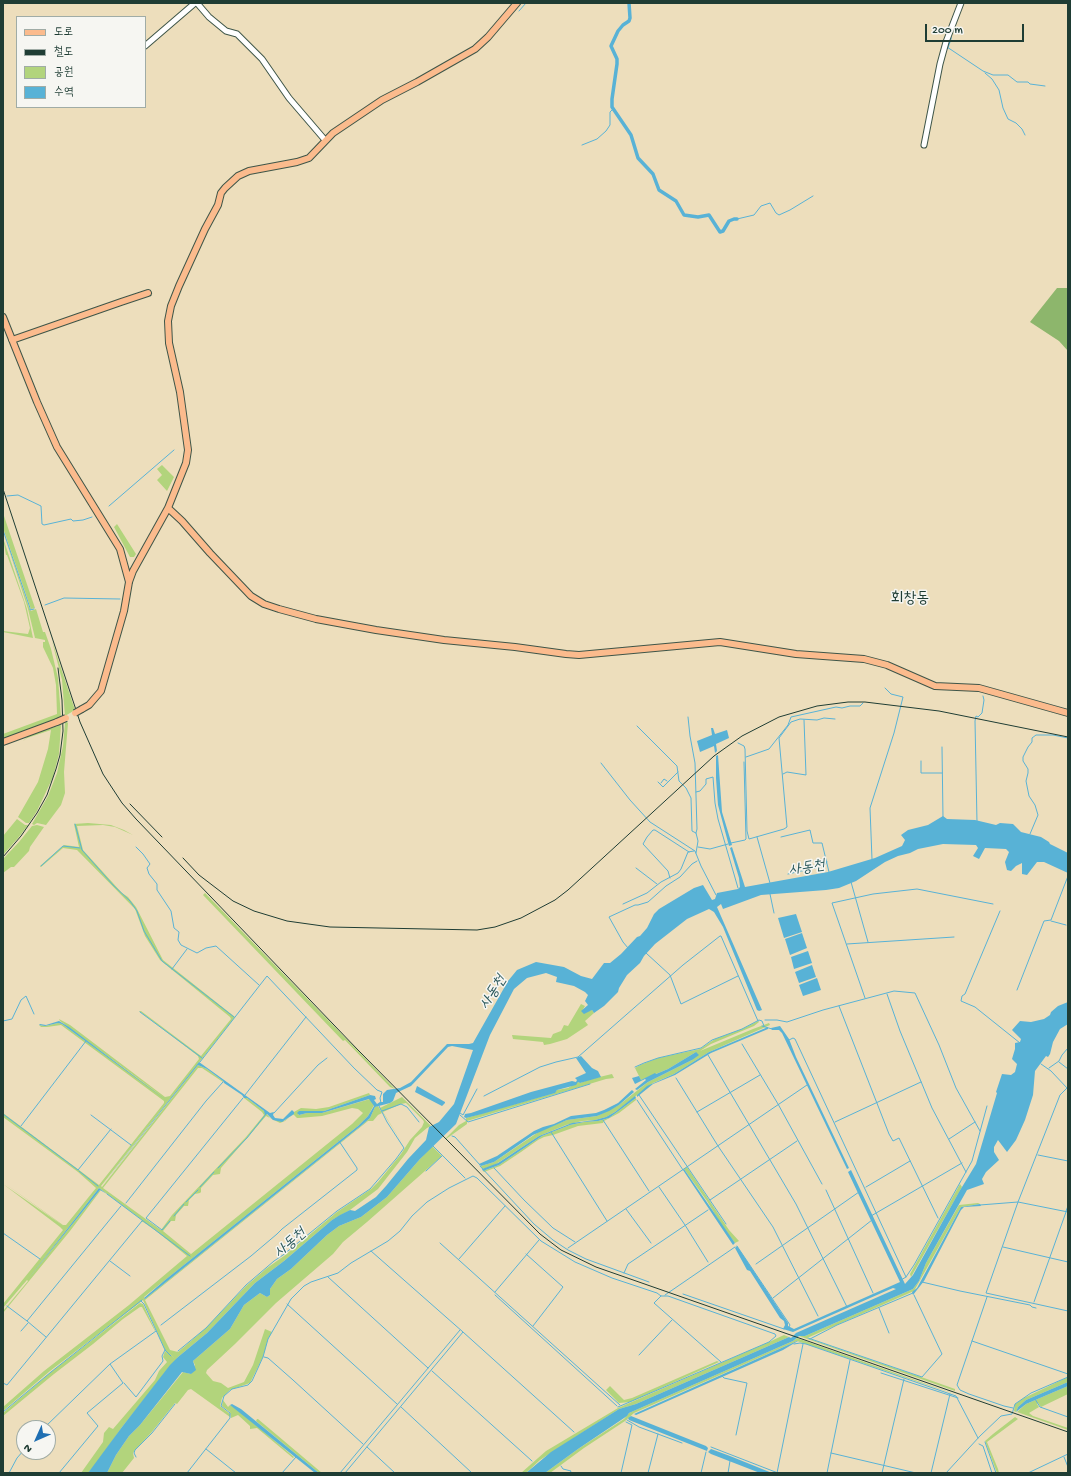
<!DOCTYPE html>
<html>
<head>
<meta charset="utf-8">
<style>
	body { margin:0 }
	#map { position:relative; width:1071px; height:1476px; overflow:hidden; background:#eddebc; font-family:"Gochi Hand","Poor Story",sans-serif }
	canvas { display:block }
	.frame { position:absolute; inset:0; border:4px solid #1f3d34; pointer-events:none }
	.legend { position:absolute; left:16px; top:16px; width:130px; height:92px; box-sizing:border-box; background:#f6f6f2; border:1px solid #a0aca6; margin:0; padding:5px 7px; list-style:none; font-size:12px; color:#1f3d34 }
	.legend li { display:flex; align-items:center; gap:8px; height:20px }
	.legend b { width:20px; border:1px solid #a0aca6 }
	.north { position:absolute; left:16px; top:1420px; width:40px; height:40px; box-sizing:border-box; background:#f6f6f2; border:1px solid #a0aca6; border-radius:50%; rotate:225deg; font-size:11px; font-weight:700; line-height:16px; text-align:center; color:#1f3d34 }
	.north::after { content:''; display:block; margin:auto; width:14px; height:18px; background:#1f6fb2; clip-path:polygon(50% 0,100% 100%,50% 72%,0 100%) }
	.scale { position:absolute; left:925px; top:24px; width:99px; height:18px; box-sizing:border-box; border:2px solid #1f3d34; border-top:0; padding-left:5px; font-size:12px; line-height:14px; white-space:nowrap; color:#1f3d34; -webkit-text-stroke:3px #f6f6f2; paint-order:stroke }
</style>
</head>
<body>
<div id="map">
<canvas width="1071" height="1476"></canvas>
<div class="frame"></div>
<ul class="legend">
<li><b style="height:5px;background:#fbbb8d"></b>도로</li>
<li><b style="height:5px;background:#1f3d34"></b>철도</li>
<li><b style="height:11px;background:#b2d47c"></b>공원</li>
<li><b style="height:11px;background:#58b2d6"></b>수역</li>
</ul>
<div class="north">N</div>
<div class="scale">200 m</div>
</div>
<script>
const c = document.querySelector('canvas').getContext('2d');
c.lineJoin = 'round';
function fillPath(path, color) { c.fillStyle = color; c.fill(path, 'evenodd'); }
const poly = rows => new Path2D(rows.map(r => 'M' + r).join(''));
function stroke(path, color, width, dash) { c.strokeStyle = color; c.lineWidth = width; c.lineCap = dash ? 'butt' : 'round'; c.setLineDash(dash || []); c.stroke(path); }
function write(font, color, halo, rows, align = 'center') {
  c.font = font + ' "Gochi Hand","Poor Story",sans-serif'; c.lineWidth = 3; c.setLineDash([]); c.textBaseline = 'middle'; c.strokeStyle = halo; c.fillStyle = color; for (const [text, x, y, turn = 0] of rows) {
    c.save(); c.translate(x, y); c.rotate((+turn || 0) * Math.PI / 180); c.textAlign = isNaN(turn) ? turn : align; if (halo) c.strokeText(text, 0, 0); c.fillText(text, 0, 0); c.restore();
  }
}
fillPath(poly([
	[162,465,174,477,167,491,157,480,162,475,157,469],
	[3,513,35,608,31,609,3,528],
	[117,524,136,554,134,557,130,557,114,527],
	[3,531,30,610,31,611,36,609,43,632,45,632,51,649,58,678,61,717,3,739,3,734,57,714,56,685,53,668,43,647,43,642,45,642,45,640,35,638,28,609],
	[3,538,27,609,33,638,3,632,3,631,28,634,30,628,24,602,7,555,6,555],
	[52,641,75,710,65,716,62,680],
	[67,722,68,723,64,772,65,793,61,805,46,825,37,823,34,825,32,824,48,796,57,773,63,746,65,723],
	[61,725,59,754,53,777,37,811,29,823,26,823,18,817,38,782,48,749,51,730,27,738,23,741,29,735],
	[17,819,25,825,28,825,19,837,3,855,3,836],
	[88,823,111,825,124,830,133,835,115,827,103,825,77,826,83,850,122,893,128,897,136,907,163,960,235,1017,101,1186,102,1187,198,1065,207,1069,223,1081,223,1082,202,1068,198,1068,103,1188,161,1230,172,1215,246,1137,264,1115,262,1112,244,1098,247,1098,264,1111,270,1118,284,1121,294,1114,294,1112,301,1108,316,1109,329,1107,369,1093,370,1095,324,1111,313,1111,298,1114,299,1115,307,1113,322,1113,370,1099,374,1105,368,1116,358,1126,165,1280,144,1297,145,1299,362,1125,370,1118,375,1107,378,1106,382,1113,378,1115,373,1121,368,1121,145,1300,170,1350,178,1352,184,1347,206,1328,246,1286,267,1268,284,1256,337,1212,371,1189,378,1182,401,1154,410,1140,422,1127,424,1122,423,1120,406,1103,401,1104,383,1112,401,1141,380,1108,402,1097,431,1126,427,1128,415,1138,407,1152,378,1189,350,1210,332,1220,284,1261,255,1283,207,1333,178,1357,122,1427,97,1463,88,1473,81,1473,103,1442,104,1433,109,1427,113,1429,155,1380,159,1371,167,1362,163,1357,165,1351,174,1358,165,1350,143,1300,50,1371,3,1411,3,1407,44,1371,129,1305,187,1256,155,1230,143,1222,141,1222,142,1220,99,1188,29,1278,100,1190,101,1190,70,1231,3,1313,3,1311,28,1281,27,1280,3,1308,3,1304,63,1230,60,1227,3,1184,65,1227,3,1182,63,1225,66,1225,96,1188,78,1172,3,1117,3,1113,99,1185,164,1103,164,1101,61,1025,47,1027,41,1027,39,1025,45,1026,58,1023,62,1024,166,1099,60,1021,59,1019,70,1025,165,1097,170,1096,199,1059,198,1056,139,1011,141,1011,201,1056,231,1019,230,1017,160,960,145,936,135,909,77,850,63,848,41,867,40,866,64,845,79,847,74,824],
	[352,1108,358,1109,363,1113,352,1124,191,1254,163,1231,171,1221,175,1221,176,1215,184,1206,188,1206,189,1200,195,1194,200,1193,201,1192,201,1188,213,1175,220,1174,221,1168,266,1116,280,1123,285,1121,292,1115,294,1115,297,1118,299,1118,322,1116],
	[37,825,44,827,30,847,29,851,14,867,11,867,3,873,3,859,19,842,32,826],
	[205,893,392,1086,395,1089,390,1087,345,1040,343,1041,203,895],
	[581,1004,585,1006,582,1011,592,1010,594,1013,585,1021,588,1025,567,1039,550,1044,544,1045,543,1042,513,1039,512,1035,551,1038,553,1034,561,1031,564,1025,568,1026],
	[758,1021,759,1022,754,1026,711,1044,700,1051,753,1029,769,1023,770,1025,709,1052,674,1074,653,1083,615,1112,606,1117,595,1120,582,1121,566,1125,539,1136,493,1166,482,1169,481,1166,494,1162,540,1131,567,1120,597,1116,619,1105,648,1082,692,1060,696,1052,668,1069,641,1080,635,1068,640,1065,658,1058,700,1049,715,1039,742,1029],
	[612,1074,614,1078,606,1079,467,1121,467,1124,446,1139,446,1138,459,1125,466,1121,466,1118,554,1093,557,1090,568,1088,578,1082,580,1083,591,1079],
	[636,1098,636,1100,619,1113,604,1121,603,1123,578,1126,553,1135,544,1137,538,1140,521,1152,500,1166,484,1172,483,1171,499,1165,542,1136,570,1125,584,1122,598,1121,609,1118],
	[431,1147,433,1147,442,1156,367,1222,343,1242,333,1254,276,1303,235,1344,207,1370,206,1373,213,1381,221,1383,228,1388,244,1382,253,1365,265,1329,272,1332,268,1339,263,1357,250,1383,230,1390,222,1398,220,1406,230,1414,230,1417,191,1389,188,1390,177,1404,175,1403,151,1433,135,1450,133,1453,134,1458,122,1473,107,1473,116,1455,129,1436,140,1425,183,1372,191,1374,195,1365,193,1361,230,1329,244,1305,260,1293,267,1297,270,1295,270,1289,277,1279,291,1269,327,1235,339,1226,361,1217,387,1197,420,1159],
	[687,1167,729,1230,739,1241,735,1243,721,1224,707,1201,684,1169],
	[960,1184,962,1187,911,1277,910,1274],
	[978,1203,980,1204,961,1207,914,1291,807,1338,924,1378,955,1389,955,1391,799,1336,805,1336,913,1289,919,1281,926,1263,959,1205],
	[140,1303,143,1304,155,1330,155,1331,142,1307,140,1307,123,1319,93,1344,54,1374,3,1416,3,1413,51,1372],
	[784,1335,789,1337,636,1404,619,1409,540,1460,526,1473,521,1473,546,1451,618,1408,769,1342],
	[797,1338,957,1395,797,1341,634,1413,625,1421,584,1448,550,1473,545,1473,578,1449,624,1419,629,1413,793,1341],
	[717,1361,719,1362,630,1402,619,1403,606,1390,610,1386,624,1400,632,1398],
	[1068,1377,1068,1382,1026,1400,1018,1407,1016,1412,1014,1411,1015,1404,1024,1398],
	[1068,1386,1068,1394,1041,1407,1038,1403,1037,1404,1039,1407,1029,1413,1033,1416,1068,1428,1068,1430,1017,1412,1026,1404],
	[223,1400,228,1407,230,1405,237,1409,294,1457,293,1458,257,1428,250,1429,250,1426,238,1415,231,1418,230,1412,222,1406],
	[1015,1417,1018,1419,987,1442,998,1469,999,1473,997,1473,985,1441,993,1434],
	[257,1419,258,1419,322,1473,319,1473,256,1421]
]), '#b2d47c');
fillPath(poly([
	[1057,288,1068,288,1068,351,1059,341,1030,322]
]), '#8db66c');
fillPath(poly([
	[711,728,713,728,715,734,727,730,729,738,716,744,717,751,715,753,714,746,700,752,697,741,712,735],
	[718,755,722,812,732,845,729,846,718,805,716,778,716,756],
	[943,816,947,819,975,820,996,825,1000,823,1013,824,1021,832,1041,837,1049,842,1050,844,1068,853,1068,873,1044,862,1037,862,1027,875,1022,874,1022,863,1016,866,1011,871,1007,870,1005,862,1009,852,1006,849,985,848,979,859,973,856,978,848,976,845,943,844,918,849,910,853,898,856,885,862,856,881,839,888,826,890,761,895,723,909,721,904,717,907,762,1010,759,1011,757,1010,723,927,714,912,709,909,687,919,655,944,644,956,640,963,627,975,619,988,618,992,604,1006,594,1013,592,1010,584,1014,581,1011,588,1005,585,1001,588,995,585,992,574,986,556,982,557,977,546,973,527,978,514,989,490,1035,456,1124,420,1159,387,1197,361,1217,339,1226,327,1235,291,1269,277,1279,270,1289,270,1295,267,1297,260,1293,244,1305,230,1329,193,1361,196,1370,191,1374,182,1372,140,1425,129,1436,116,1455,107,1473,88,1473,122,1427,170,1365,178,1357,207,1333,255,1283,284,1261,332,1220,340,1215,350,1210,355,1211,376,1197,386,1186,408,1159,426,1140,429,1127,439,1122,454,1104,473,1050,452,1046,448,1047,411,1086,396,1093,393,1101,390,1103,375,1107,370,1118,362,1125,145,1299,144,1298,165,1280,358,1126,368,1116,374,1106,369,1099,322,1113,307,1113,299,1115,297,1113,299,1111,324,1111,370,1095,375,1096,376,1099,374,1100,377,1104,380,1102,383,1102,383,1094,387,1090,400,1088,411,1082,447,1044,469,1044,473,1043,508,981,517,970,536,962,564,967,581,976,592,979,604,963,610,963,621,954,637,937,640,936,647,928,654,914,659,909,694,888,703,885,712,900,715,899,717,893,738,889,740,887,739,878,730,848,732,847,745,887,828,872,875,858,902,846,905,840,901,835,908,830,928,825],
	[796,914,802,932,784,938,778,918],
	[802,933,807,948,790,955,785,939],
	[808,951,812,963,794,969,791,957],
	[812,965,816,977,799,983,795,972],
	[817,978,821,990,803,996,799,985],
	[1068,1002,1068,1024,1060,1029,1053,1042,1050,1054,1048,1057,1046,1056,1035,1071,1033,1095,1025,1120,1016,1140,1007,1152,998,1140,994,1147,994,1152,999,1160,986,1172,982,1179,984,1184,967,1190,926,1263,919,1281,913,1289,805,1336,799,1336,793,1341,629,1413,627,1416,578,1449,545,1473,526,1473,551,1452,619,1409,636,1404,789,1337,791,1338,796,1333,896,1289,893,1288,886,1291,793,1332,783,1329,785,1325,784,1321,780,1318,750,1271,747,1270,735,1248,737,1246,753,1270,788,1323,788,1326,794,1329,900,1282,848,1172,851,1170,905,1284,913,1275,959,1192,976,1164,997,1093,996,1092,1002,1074,1011,1075,1015,1072,1017,1064,1012,1059,1015,1049,1015,1043,1020,1042,1021,1039,1012,1030,1020,1021,1031,1022,1044,1019,1050,1015,1051,1012,1058,1006],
	[59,1021,69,1027,166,1100,62,1024,58,1023,45,1026,39,1025,40,1024,46,1025],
	[780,1026,789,1039,796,1057,849,1168,847,1169,782,1033,779,1030,772,1030,771,1028],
	[768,1027,768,1029,711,1053,675,1075,653,1084,637,1097,637,1095,647,1086,674,1074,709,1052],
	[696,1052,699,1055,692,1060,648,1082,637,1090,635,1089,646,1080,645,1079,635,1084,632,1078,639,1076,641,1080,655,1073,656,1074,668,1069],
	[581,1056,592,1068,598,1071,601,1077,580,1083,578,1082,576,1085,557,1090,555,1093,482,1114,466,1118,464,1117,465,1114,471,1113,531,1092,572,1081,576,1082,577,1080,575,1078,586,1073,576,1058],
	[199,1062,270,1113,274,1112,273,1115,275,1118,283,1119,292,1110,294,1112,294,1114,282,1122,273,1120,267,1114,265,1115,264,1111,247,1098,244,1098,242,1095,224,1083,223,1081,207,1069,198,1065,101,1187],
	[417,1086,445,1102,445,1103,442,1106,415,1092],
	[632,1090,634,1092,619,1105,609,1111,597,1116,567,1120,533,1135,494,1162,481,1166,479,1164,497,1156,534,1131,543,1127,554,1124,571,1116,596,1113,604,1110,618,1103],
	[635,1096,636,1098,609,1118,598,1121,584,1122,570,1125,542,1136,499,1165,483,1171,482,1169,498,1163,539,1136,572,1123,595,1120,606,1117,615,1112],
	[684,1169,735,1243,733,1245,683,1170],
	[99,1188,107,1194,100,1190,29,1278],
	[980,1204,981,1206,964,1207,961,1210,924,1281,913,1295,912,1292,917,1288,961,1207],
	[797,1341,798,1341,783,1350,643,1412,636,1415,634,1414],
	[1068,1382,1068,1386,1026,1404,1016,1412,1018,1407,1026,1400],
	[232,1404,241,1409,319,1473,315,1473,230,1405],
	[631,1416,706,1446,708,1448,707,1451,629,1420,628,1418],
	[711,1449,730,1456,772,1473,760,1473,711,1454,708,1452]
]), '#58b2d6');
stroke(poly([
	[519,11,526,3],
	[947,47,983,71,993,75,1008,75,1017,82,1028,82,1030,84,1045,86],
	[985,73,992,79,999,90,1003,108,1008,119,1016,123,1022,129,1025,135],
	[582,145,597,139,606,131,610,125,610,112,613,109],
	[737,219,754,215,761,206,770,203,776,213,779,215,790,210,813,196],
	[7,496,18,495,41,506,42,524,44,525,71,519,73,521,83,520,92,517],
	[109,506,174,450],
	[3,530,30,608,30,610,34,609],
	[45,605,64,598,120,599],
	[688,717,690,736,695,763,697,829,696,833],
	[637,726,677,766,679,781,686,788,691,798,692,831,696,833,698,841,696,853],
	[738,743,744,746,745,749,747,831,749,839,784,829,787,827,779,738,791,722,800,719,817,720,824,718,835,719],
	[942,747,943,817],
	[746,757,769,749,788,725,791,717,836,707,842,708,850,706,860,706,863,703],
	[921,761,921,773,942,773],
	[601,763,630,800,650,822,695,851,701,866,716,895],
	[783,774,787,772,806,775,804,720],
	[658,782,663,787,678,772],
	[661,783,664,779,667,781],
	[696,792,700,791,706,784,706,779,713,777,715,803,718,819,738,888],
	[977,822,975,721,976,716,978,717,982,713,984,700,983,696],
	[75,824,82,850,113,885,130,901,137,911,144,931,162,961,234,1017],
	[1030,834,1038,815,1035,805,1029,796,1026,781,1028,773,1028,769,1023,761,1023,757,1028,747,1032,742,1032,738,1036,735,1053,735,1068,738],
	[757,837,770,883],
	[781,837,810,830,813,843,822,843,829,872],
	[731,843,745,840,746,839,744,762],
	[136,847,143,854,150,864,147,868,149,874,157,884,157,890,171,911,174,928,179,932,178,940,181,945,197,953,206,948,216,946,259,985],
	[698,847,710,849,728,844],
	[872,859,870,808,894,733,903,697,891,694,885,688],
	[41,866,63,846,80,848],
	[636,868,657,884],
	[788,874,824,866,827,862],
	[670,878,668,871,643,844,647,837,653,830,655,830,689,852],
	[851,882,868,942],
	[770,894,774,913],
	[623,904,647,893,661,882,678,873,681,869,688,852,694,851],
	[1000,911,965,994,962,996,961,1001,975,1007,1020,1043],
	[1051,921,1066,925],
	[847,944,954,937],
	[628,948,623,942,609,917,635,905,638,905,648,902,666,886,680,877,692,864,697,861],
	[646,953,670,975,681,1004,738,976],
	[172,969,187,949],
	[1017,990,1044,921,1051,920,1068,876],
	[887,994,900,1031,932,1108,966,1172],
	[865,998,832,903,873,894,917,889,993,904],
	[839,1006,889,1134,893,1141,899,1138,938,1218],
	[140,1012,202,1058],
	[765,1020,777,1020,787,1022,823,1010,894,991,915,993,939,1045,956,1088,980,1131],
	[3,1021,12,1019,21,1000,26,996,34,1014],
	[762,1026,772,1029],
	[789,1040,793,1038,795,1039,906,1277],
	[742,1044,778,1104,822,1184],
	[708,1055,796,1204,847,1307],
	[200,1062,267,976,354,1068,377,1090,382,1092,380,1098,381,1103],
	[1059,1062,1068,1069],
	[1041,1064,1051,1071,1068,1089],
	[635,1067,644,1063,658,1058,701,1048,712,1040,742,1029,759,1020,762,1021,764,1026],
	[1049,1068,1059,1061,1062,1055,1068,1048],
	[676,1078,718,1146,773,1227,818,1316],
	[245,1095,306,1017],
	[639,1095,726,1224],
	[484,1096,540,1067,556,1062,578,1057,683,965,720,936,721,936,758,1021],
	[637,1100,683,1170],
	[382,1111,401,1104,407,1107,419,1122],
	[697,1112,760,1075],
	[274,1113,318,1065,327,1058],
	[460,1113,463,1115,477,1089],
	[3,1114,78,1170,111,1129],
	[91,1115,131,1145],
	[460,1115,468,1122,590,1084],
	[603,1120,649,1191],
	[835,1122,921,1082],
	[21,1126,86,1041],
	[551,1132,607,1221],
	[452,1136,455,1137,480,1165],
	[949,1139,975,1122],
	[433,1146,465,1178],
	[1038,1155,1068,1161],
	[480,1166,534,1224,553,1240,568,1250,586,1259,649,1282],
	[218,1168,247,1138,266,1114],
	[494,1168,524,1200,553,1228,575,1242],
	[79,1171,98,1186],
	[426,1171,442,1156],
	[200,1187,214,1172],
	[659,1187,685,1225,708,1262],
	[866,1187,910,1161],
	[826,1190,873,1293],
	[107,1194,190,1256],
	[710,1200,797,1141],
	[186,1202,198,1190],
	[126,1203,206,1101,223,1082],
	[980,1205,1018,1202,1060,1095,1067,1088],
	[1068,1206,1066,1211,1068,1211],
	[626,1209,651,1243],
	[1068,1212,1018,1202,986,1293,1068,1311],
	[174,1216,184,1204],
	[871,1216,962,1163],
	[170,1221,162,1230,146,1218,243,1098],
	[3,1233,40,1259],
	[440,1243,620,1405],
	[737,1246,788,1322,790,1325,789,1327],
	[1003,1247,1068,1262],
	[568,1248,807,1085],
	[526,1254,563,1287,533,1326],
	[459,1259,505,1206],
	[110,1261,130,1276],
	[756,1264,859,1192],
	[624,1273,628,1264,708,1210],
	[328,1277,428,1368],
	[901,1280,906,1277,914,1265,972,1161,987,1106],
	[922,1282,960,1291,1030,1305,1032,1307,1036,1308],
	[495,1292,539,1240],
	[683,1294,784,1329],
	[495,1295,617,1406],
	[665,1295,735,1247],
	[661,1296,654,1303,721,1362],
	[987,1297,957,1385,960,1390,969,1394,1004,1406,1013,1408],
	[773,1298,872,1220],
	[141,1301,144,1304,165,1350,171,1356],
	[1034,1302,1066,1212],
	[287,1304,397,1404],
	[7,1306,27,1321,121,1206],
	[879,1308,889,1333],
	[27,1321,46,1337],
	[161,1325,251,1256,277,1234,282,1229,357,1170,357,1168,339,1141],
	[21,1331,28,1323],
	[463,1332,574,1432],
	[808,1338,922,1377,942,1354,914,1295],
	[810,1339,837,1325,913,1293],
	[972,1341,1068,1374],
	[794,1344,800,1343,806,1344,956,1396,978,1438],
	[178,1351,206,1328,246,1285,274,1261,283,1255,337,1211,370,1189,396,1159,404,1148,387,1122,379,1106],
	[639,1355,672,1320],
	[264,1357,268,1358,293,1380,363,1444],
	[432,1371,532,1461],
	[881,1373,958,1398],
	[722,1376,724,1378,747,1383,736,1435],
	[3,1383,7,1385,142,1221],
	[124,1383,136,1397,163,1361,162,1356,165,1350],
	[1035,1399,1040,1407,1068,1417],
	[401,1407,472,1473],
	[3,1412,51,1372,142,1300],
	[627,1420,639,1427,682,1443],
	[44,1428,110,1364],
	[985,1442,996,1473],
	[979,1444,983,1446,992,1473],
	[367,1447,395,1473],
	[711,1447,778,1473],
	[206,1449,236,1473],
	[831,1453,916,1473],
	[136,1457,134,1453,135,1450,152,1433,175,1404],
	[1064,1457,1068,1467],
	[561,1466,563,1469,571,1471,570,1473],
	[9,1473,17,1458,24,1450],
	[59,1473,98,1426,87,1413,123,1383,110,1364,156,1331],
	[187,1473,230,1418,230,1413,221,1406,224,1396,232,1389,248,1385,252,1381,263,1357,268,1339,291,1299,304,1286,311,1282,338,1273,351,1263,388,1241,400,1231,412,1216,427,1202,449,1188,473,1176,477,1178,541,1241,575,1262,612,1278,657,1293,661,1296,668,1296,775,1334,776,1336,769,1342,618,1407],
	[282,1473,296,1457],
	[340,1473,460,1330],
	[345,1473,463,1332,371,1251],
	[621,1473,632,1425,626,1422],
	[648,1473,658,1434],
	[701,1473,706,1452],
	[728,1473,730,1461],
	[777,1473,803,1344],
	[827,1473,850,1360],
	[882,1473,904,1379],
	[931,1473,950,1394],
	[946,1473,980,1436,1001,1416,1012,1414,1015,1404,1031,1393,1068,1377],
	[1028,1473,1068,1454]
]), '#58b2d6', 1);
stroke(poly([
	[629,3,630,18,629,21,623,25,618,31,611,46,617,59,617,64,612,99,612,107,631,135,638,158,653,174,659,190,676,201,684,215,698,217,709,215,720,232,723,231,729,221,734,219,737,219],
	[947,47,950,38]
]), '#58b2d6', 3.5);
const minor = poly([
	[197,3,209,17,226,31,237,34,262,59,289,98,325,140],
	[145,46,195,3],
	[924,145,940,64,946,42,961,3]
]);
const major = poly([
	[3,317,37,402,57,447,120,549,129,582],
	[12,340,121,302,148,293],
	[168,508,182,521,210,553,251,596,264,604,279,609,316,619,376,630,444,640,515,647,566,654,579,655,720,642,796,654,864,659,887,665,935,686,979,688,1068,713],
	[82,709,89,705,101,691,124,611,129,582,133,571,168,508,186,463,188,450,180,392,169,343,168,321,171,306,179,286,205,229,218,205,221,193,225,188,238,176,249,171,297,162,309,158,333,133,382,100,417,82,475,49,488,37,517,3],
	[3,742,57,722]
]);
stroke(minor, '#3e5548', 7);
stroke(major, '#3e5548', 8);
stroke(minor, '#fff', 5);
stroke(major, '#fbbb8d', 6);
stroke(poly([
	[3,489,80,722,103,774,122,803,136,819,358,1050,540,1234,561,1250,596,1267,1068,1432],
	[130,804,162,837],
	[3,857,21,836,37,813,47,795,56,769,60,755,63,731,62,700,58,668],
	[183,858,199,875,233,901,254,911,287,921,330,927,477,930,495,927,521,918,555,900,568,890,714,756,742,736,779,717,817,706,848,702,865,702,939,711,1068,737]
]), '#1f3d34', 1);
const majorBridge = poly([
	[75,713,82,709],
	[57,722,66,718]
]);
stroke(majorBridge, '#3e5548', 8, []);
stroke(majorBridge, '#fbbb8d', 6);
write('italic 15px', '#2d5a5c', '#f6f6f2', [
	["사동천",807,869,-9],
	["사동천",494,993,-58],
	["사동천",291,1244,-41]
]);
write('16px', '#1f3d34', '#f6f6f2', [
	["회창동",910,600]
]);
</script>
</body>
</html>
